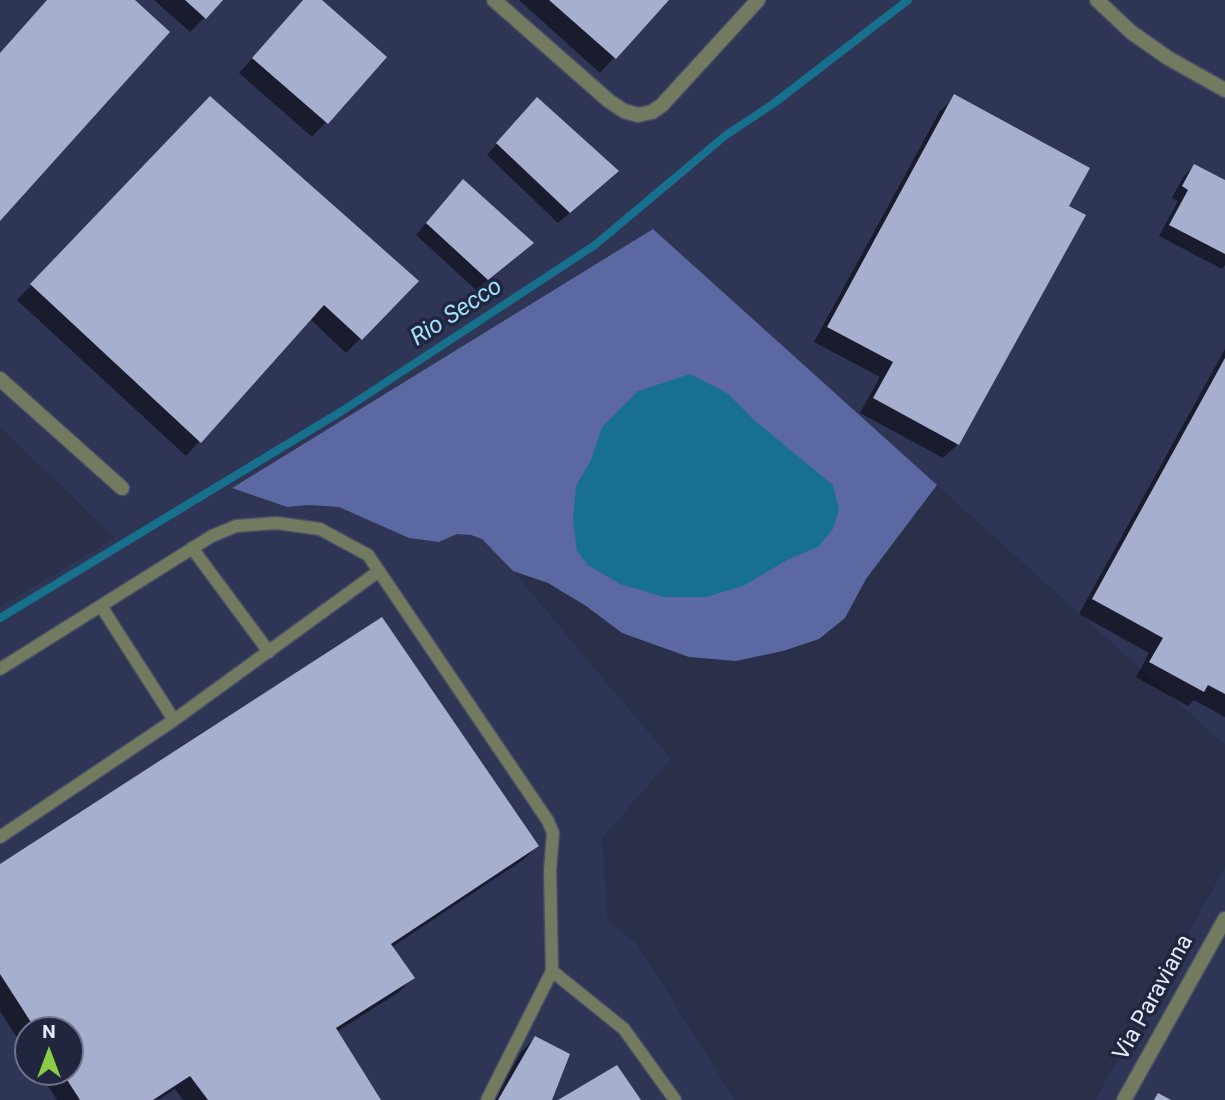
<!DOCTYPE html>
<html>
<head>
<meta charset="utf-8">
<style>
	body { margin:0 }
	#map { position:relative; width:1225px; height:1100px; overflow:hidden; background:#2a3049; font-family:Roboto,sans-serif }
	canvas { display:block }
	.north { position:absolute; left:14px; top:1016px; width:70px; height:70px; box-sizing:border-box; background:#21263f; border:2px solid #6f748a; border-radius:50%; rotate:0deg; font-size:19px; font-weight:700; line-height:28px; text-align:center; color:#e5eafa }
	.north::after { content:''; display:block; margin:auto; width:24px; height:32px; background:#8bce46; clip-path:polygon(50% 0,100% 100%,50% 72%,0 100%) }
</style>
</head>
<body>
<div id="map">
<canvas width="1225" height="1100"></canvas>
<div class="north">N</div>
</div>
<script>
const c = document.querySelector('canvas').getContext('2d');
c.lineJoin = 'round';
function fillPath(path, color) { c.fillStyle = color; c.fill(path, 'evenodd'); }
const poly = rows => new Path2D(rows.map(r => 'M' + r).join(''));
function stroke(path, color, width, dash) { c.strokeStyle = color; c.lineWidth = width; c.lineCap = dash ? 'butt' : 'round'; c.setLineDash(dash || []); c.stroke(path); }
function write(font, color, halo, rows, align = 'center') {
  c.font = font + ' Roboto,sans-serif'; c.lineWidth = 7; c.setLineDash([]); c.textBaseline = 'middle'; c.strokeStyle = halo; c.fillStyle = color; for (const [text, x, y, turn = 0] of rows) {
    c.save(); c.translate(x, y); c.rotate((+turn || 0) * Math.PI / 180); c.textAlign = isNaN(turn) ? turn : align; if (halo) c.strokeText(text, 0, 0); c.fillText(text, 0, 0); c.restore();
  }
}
fillPath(poly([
	[0,0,1225,0,1225,745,653,229,233,487,287,507,309,505,339,507,409,538,439,542,457,533,471,535,482,539,513,571,671,759,602,838,608,922,636,942,735,1100,0,1100,0,607,115,538,0,427],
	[28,1030,70,1030,70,1072,28,1072],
	[1225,867,1225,1100,1095,1100]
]), '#2e3555');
fillPath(poly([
	[653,229,937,485,866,579,845,618,819,639,783,651,736,661,689,657,622,633,586,606,548,583,513,571,482,539,471,535,457,534,439,542,409,538,339,507,309,505,287,507,232,488]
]), '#5b68a1');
fillPath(poly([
	[690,374,727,393,755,421,833,485,839,509,833,529,818,547,787,560,743,586,706,597,664,597,620,584,588,565,577,551,573,520,576,486,591,460,602,427,638,391]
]), '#17718e');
fillPath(poly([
	[154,0,221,0,190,32],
	[305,0,319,0,385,58,312,137,239,73],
	[519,0,667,0,600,73],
	[955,97,1067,207,958,444,943,458,860,413,880,377,814,342,940,111],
	[526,110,606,182,558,223,487,155],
	[196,113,416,281,346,353,310,319,186,456,17,300],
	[1194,166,1225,182,1225,265,1222,269,1159,236,1178,201,1172,198,1183,177],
	[452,192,520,253,476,290,416,235],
	[1225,349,1225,717,1194,700,1188,706,1136,677,1149,653,1079,614],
	[537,846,523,860,392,947,413,977,399,992,336,1032,379,1100,183,1100,175,1089,158,1100,57,1100,39,1072,70,1072,70,1030,28,1030,28,1055,0,1011,0,866],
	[535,1038,550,1100,494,1100,521,1052]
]), '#0007');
stroke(poly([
	[0,618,342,411,595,245,726,135,773,104,908,0]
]), '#17718e', 8);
fillPath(poly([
	[47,0,135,0,170,32,0,221,0,53],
	[185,0,223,0,206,19],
	[303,0,322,0,387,57,328,124,252,58],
	[549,0,669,0,616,59],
	[954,94,1090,168,1069,206,1086,215,959,445,873,398,893,362,827,327],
	[210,96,419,281,362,340,324,305,201,443,30,284],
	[537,97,619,171,570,213,496,143],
	[1194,164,1225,180,1225,254,1169,225,1188,190,1182,186],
	[463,179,534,243,488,280,426,223],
	[1225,358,1225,694,1208,685,1204,692,1149,662,1163,638,1092,599],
	[382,617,539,846,391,944,415,978,336,1028,381,1100,208,1100,190,1076,153,1100,80,1100,62,1072,70,1072,70,1030,36,1030,0,974,0,864],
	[535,1036,570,1054,552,1100,498,1100],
	[617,1065,641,1100,558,1100],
	[1158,1093,1171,1100,1154,1100]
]), '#a6afce');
const lane = poly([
	[192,548,269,652],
	[0,669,212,536,236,526,277,523,320,529,368,555,548,821,553,833,550,871,552,971,487,1100],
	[174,720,379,571],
	[0,837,174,720,101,606],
	[552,971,624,1029,675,1100]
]);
const street = poly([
	[494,0,609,101,624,111,638,115,652,112,662,105,758,0],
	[1097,0,1131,32,1168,58,1225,90],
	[0,379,122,488],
	[1124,1100,1225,919]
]);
stroke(lane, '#484e65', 15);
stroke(street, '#484e65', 17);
stroke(lane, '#727b60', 12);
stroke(street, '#727b60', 14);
write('23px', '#e5eafa', '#21263f', [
	["Via Paraviana",1154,998,-61]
]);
write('italic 24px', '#a2e1fb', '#21263f', [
	["Rio Secco",457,313,-33]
]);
</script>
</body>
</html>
